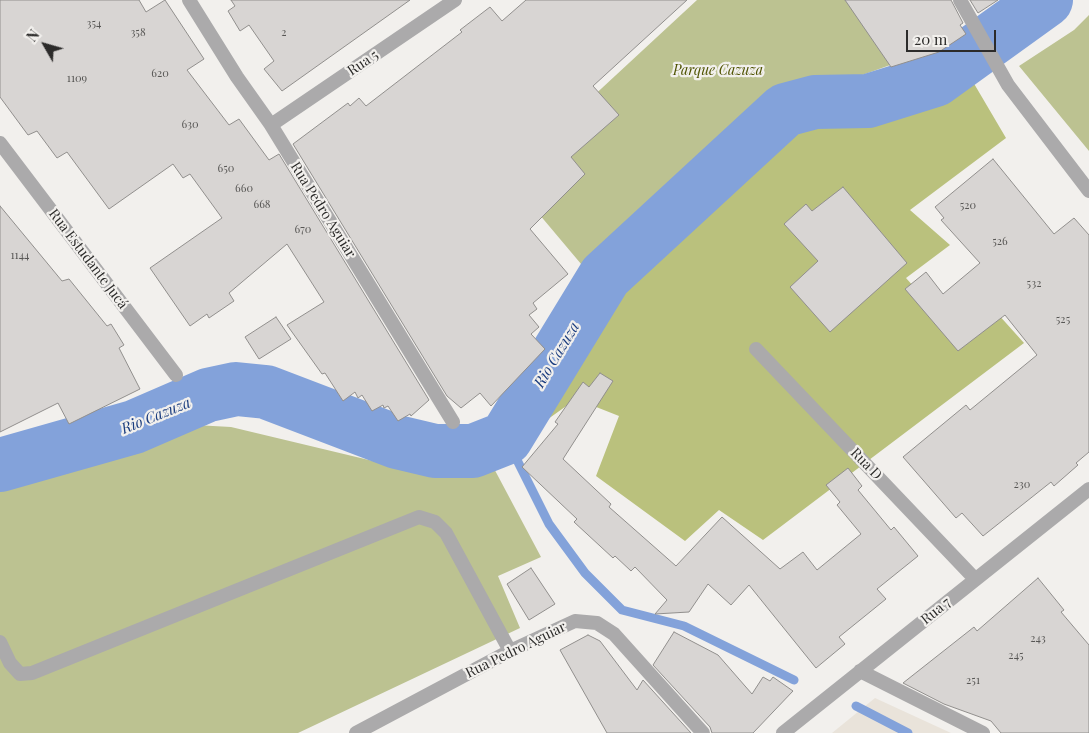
<!DOCTYPE html>
<html>
<head>
<meta charset="utf-8">
<style>
	body { margin:0 }
	#map { position:relative; width:1089px; height:733px; overflow:hidden; background:#f2f0ed; font-family:"Playfair Display",serif }
	canvas { display:block }
	.north { position:absolute; left:20px; top:20px; width:50px; height:50px; -webkit-text-stroke:4px #f2f0ed; paint-order:stroke; rotate:308deg; font-size:14px; font-weight:700; line-height:20px; text-align:center; color:#2c2b2a }
	.north::after { content:''; display:block; margin:auto; width:18px; height:22px; background:#2c2b2a; clip-path:polygon(50% 0,100% 100%,50% 72%,0 100%) }
	.scale { position:absolute; left:906px; top:30px; width:90px; height:22px; box-sizing:border-box; border:2px solid #2c2b2a; border-top:0; padding-left:6px; font-size:15px; line-height:18px; white-space:nowrap; color:#2c2b2a; -webkit-text-stroke:4px #f2f0ed; paint-order:stroke }
</style>
</head>
<body>
<div id="map">
<canvas width="1089" height="733"></canvas>
<div class="north">N</div>
<div class="scale">20 m</div>
</div>
<script>
const c = document.querySelector('canvas').getContext('2d');
c.lineJoin = 'round';
function fillPath(path, color) { c.fillStyle = color; c.fill(path, 'evenodd'); }
const poly = rows => new Path2D(rows.map(r => 'M' + r).join(''));
function stroke(path, color, width, dash) { c.strokeStyle = color; c.lineWidth = width; c.lineCap = dash ? 'butt' : 'round'; c.setLineDash(dash || []); c.stroke(path); }
function write(font, color, halo, rows, align = 'center') {
  c.font = font + ' "Playfair Display",serif'; c.lineWidth = 4.5; c.setLineDash([]); c.textBaseline = 'middle'; c.strokeStyle = halo; c.fillStyle = color; for (const [text, x, y, turn = 0] of rows) {
    c.save(); c.translate(x, y); c.rotate((+turn || 0) * Math.PI / 180); c.textAlign = isNaN(turn) ? turn : align; if (halo) c.strokeText(text, 0, 0); c.fillText(text, 0, 0); c.restore();
  }
}
fillPath(poly([
	[875,698,951,733,832,733]
]), '#e9e3da');
fillPath(poly([
	[697,0,862,0,907,59,781,104,592,277,507,176],
	[1089,15,1089,151,1019,66,1074,30],
	[177,424,231,427,394,466,490,461,541,557,498,576,520,628,298,733,0,733,0,483,15,476]
]), '#bcc291');
fillPath(poly([
	[966,70,1006,138,910,210,950,245,906,278,963,342,997,313,1024,343,763,540,719,510,685,541,596,476,619,416,576,399,530,432,639,264,771,139,888,82]
]), '#bac17d');
stroke(poly([
	[506,438,549,524,585,573,622,610,684,626,794,680],
	[856,706,908,733]
]), '#83a2da', 9);
stroke(poly([
	[0,465,134,427,208,395,236,389,266,392,397,442,435,451,473,451,506,438,605,276,785,110,815,102,868,101,935,80,1046,0]
]), '#83a2da', 54);
const building = poly([
	[0,0,139,0,146,12,165,0,204,59,187,70,229,125,239,119,269,160,279,154,429,400,411,416,410,414,398,421,388,406,384,408,383,405,372,411,362,395,358,398,355,392,343,401,325,373,322,374,287,325,324,302,287,244,229,293,234,301,209,318,207,314,190,326,150,268,222,218,190,174,183,178,173,164,109,209,67,152,57,158,37,131,28,135,0,97,0,0],
	[231,0,410,0,282,91,264,69,274,61,249,25,240,31,228,11,235,6,231,0],
	[526,0,687,0,593,86,619,115,571,157,585,174,530,229,568,274,533,303,537,309,529,315,539,327,531,334,545,349,491,406,480,393,461,408,447,396,293,144,348,103,350,106,359,98,366,106,462,32,460,30,490,7,502,21,526,0],
	[845,0,951,0,963,23,960,25,966,34,939,52,891,67,845,0],
	[970,0,998,0,978,13,970,0],
	[993,159,1054,234,1074,218,1089,235,1089,452,1076,463,1078,465,1054,486,1051,482,983,536,962,513,956,518,903,457,966,405,970,410,1037,355,1005,315,958,351,905,289,926,272,943,294,980,263,941,220,944,218,935,207,993,159],
	[843,187,907,263,830,332,790,287,818,261,784,224,806,204,812,211,843,187],
	[0,206,62,281,69,279,107,326,111,324,124,345,119,348,140,389,69,424,58,403,0,432,0,206],
	[276,317,291,339,259,359,245,337,276,317],
	[600,373,613,381,563,459,611,504,609,507,676,566,722,517,780,569,803,552,817,570,861,534,837,505,840,502,826,485,848,468,862,486,858,490,891,530,894,527,918,556,877,589,886,599,839,637,845,644,816,668,749,585,731,605,708,584,689,612,655,614,667,600,635,567,631,571,615,556,613,558,574,522,577,519,522,467,558,424,555,422,583,382,589,387,600,373],
	[531,568,555,604,529,620,507,584,531,568],
	[1038,578,1064,610,1061,612,1089,645,1089,733,1001,733,991,721,944,704,903,683,974,627,977,631,1038,578],
	[674,632,718,655,752,694,763,677,770,681,773,677,793,691,753,733,712,733,710,727,653,665,674,632],
	[588,635,600,641,637,690,643,680,691,733,607,733,560,650,588,635]
]);
fillPath(building, '#d8d5d3');
stroke(building, '#918f8d', 1);
stroke(poly([
	[189,0,237,77,271,125,453,422],
	[960,0,1008,85,1089,191],
	[271,125,455,0],
	[0,143,176,375],
	[756,349,975,579],
	[0,642,10,663,20,674,32,673,419,517,435,522,446,533,510,651],
	[860,671,983,733],
	[356,733,510,651,575,621,597,623,614,634,703,733],
	[783,733,1089,489]
]), '#abaaab', 14);
write('11px', '#575654', null, [
	["354",94,24],
	["358",138,33],
	["2",284,33],
	["620",160,74],
	["1109",77,79],
	["630",190,125],
	["650",226,169],
	["660",244,189],
	["668",262,205],
	["520",968,206],
	["670",303,230],
	["526",1000,242],
	["1144",20,256],
	["532",1034,284],
	["525",1063,320],
	["230",1022,485],
	["243",1038,639],
	["245",1016,656],
	["251",973,681]
]);
write('14px', '#2c2b2a', '#f2f0ed', [
	["Rua 5",363,63,-34],
	["Rua Pedro Aguiar",323,210,58],
	["Rua Estudante Jucá",88,259,53],
	["Rua D",866,464,46],
	["Rua 7",936,611,-39],
	["Rua Pedro Aguiar",516,650,-26]
]);
write('italic 14px', '#4e5200', '#f2f0ed', [
	["Parque Cazuza",718,71]
]);
write('italic 15px', '#1b3d7f', '#f2f0ed', [
	["Rio Cazuza",557,355,-59],
	["Rio Cazuza",156,416,-22]
]);
</script>
</body>
</html>
